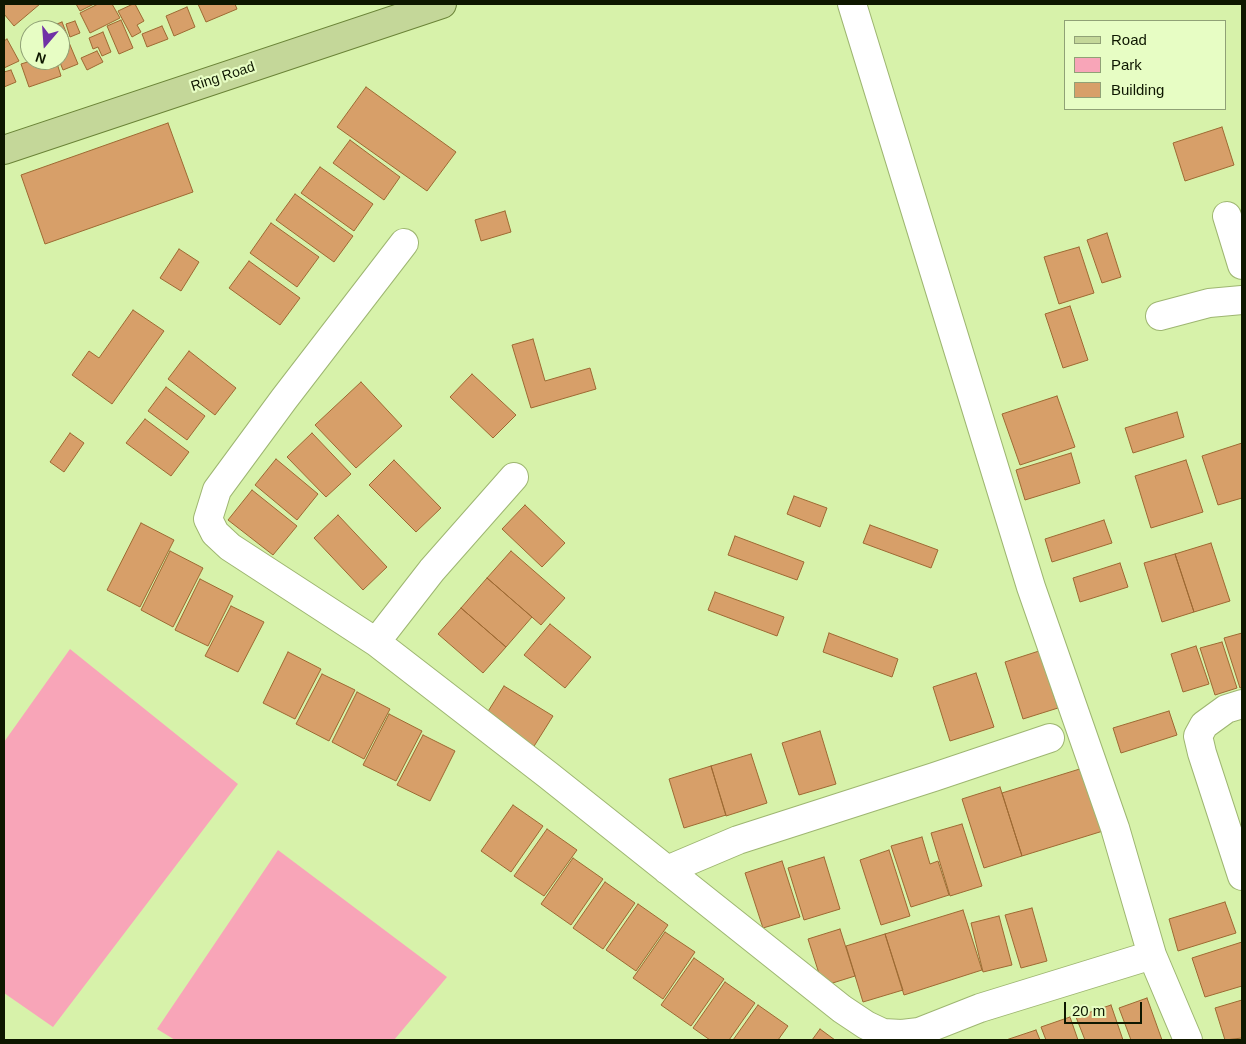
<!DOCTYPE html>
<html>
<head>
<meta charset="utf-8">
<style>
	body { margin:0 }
	#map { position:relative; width:1246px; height:1044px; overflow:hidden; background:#d7f2aa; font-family:Arial,sans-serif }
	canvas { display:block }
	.frame { position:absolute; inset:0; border:5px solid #0e1700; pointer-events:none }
	.legend { position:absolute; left:1064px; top:20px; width:162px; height:90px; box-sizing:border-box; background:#e7fdc4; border:1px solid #90a176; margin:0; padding:6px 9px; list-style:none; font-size:15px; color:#0e1700 }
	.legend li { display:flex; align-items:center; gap:10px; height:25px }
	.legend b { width:25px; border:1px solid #90a176 }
	.north { position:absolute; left:20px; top:20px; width:50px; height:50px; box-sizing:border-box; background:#e7fdc4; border:1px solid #90a176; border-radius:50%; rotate:198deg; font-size:14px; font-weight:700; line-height:20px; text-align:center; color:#0e1700 }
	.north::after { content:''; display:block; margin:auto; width:18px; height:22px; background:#7031a6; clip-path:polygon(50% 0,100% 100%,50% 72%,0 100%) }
	.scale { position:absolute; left:1064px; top:1002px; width:78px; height:22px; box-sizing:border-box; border:2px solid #0e1700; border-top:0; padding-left:6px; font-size:15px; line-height:18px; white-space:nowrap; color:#0e1700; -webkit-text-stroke:4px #e7fdc4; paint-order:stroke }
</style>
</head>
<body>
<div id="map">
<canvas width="1246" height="1044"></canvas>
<div class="frame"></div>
<ul class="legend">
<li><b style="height:6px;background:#c4d799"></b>Road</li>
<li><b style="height:14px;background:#f8a5b8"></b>Park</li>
<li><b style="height:14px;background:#d79f69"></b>Building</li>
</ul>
<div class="north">N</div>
<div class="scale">20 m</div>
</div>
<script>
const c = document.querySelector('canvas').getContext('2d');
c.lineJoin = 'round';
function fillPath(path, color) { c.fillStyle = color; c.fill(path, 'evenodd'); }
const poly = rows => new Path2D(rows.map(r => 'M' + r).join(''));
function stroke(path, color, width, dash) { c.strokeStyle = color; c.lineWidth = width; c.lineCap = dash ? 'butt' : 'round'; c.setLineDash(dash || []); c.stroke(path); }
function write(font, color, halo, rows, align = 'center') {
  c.font = font + ' Arial,sans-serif'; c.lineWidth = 4.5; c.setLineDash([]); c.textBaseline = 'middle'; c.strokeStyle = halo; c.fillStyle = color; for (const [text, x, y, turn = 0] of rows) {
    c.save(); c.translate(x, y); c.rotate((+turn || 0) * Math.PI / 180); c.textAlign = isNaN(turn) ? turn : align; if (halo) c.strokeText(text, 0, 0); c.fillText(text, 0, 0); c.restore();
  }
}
fillPath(poly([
	[70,649,238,784,53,1027,4,993,4,742],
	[278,850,447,977,394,1040,175,1040,157,1029]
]), '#f8a5b8');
const building = poly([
	[4,4,40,4,14,26,4,14,4,4],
	[76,4,94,4,80,11,76,4],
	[98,4,112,4,120,18,90,33,80,13,98,4],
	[133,4,135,4,144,21,137,25,141,32,132,37,118,11,133,4],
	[198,4,235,4,237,9,206,22,198,4],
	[187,7,195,27,174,36,166,16,187,7],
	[121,20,133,48,119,54,107,26,121,20],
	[75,21,80,33,70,37,66,24,75,21],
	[62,22,68,37,60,41,60,30,51,30,49,27,62,22],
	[162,26,168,39,147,47,142,34,162,26],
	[103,32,111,52,102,56,98,47,93,49,89,38,103,32],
	[7,39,19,61,4,68,4,41,7,39],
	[70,45,78,64,63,70,59,60,60,49,70,45],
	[97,51,103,62,87,70,81,58,97,51],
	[34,60,56,60,61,76,29,87,21,64,34,60],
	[11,70,16,82,4,87,4,72,11,70],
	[366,87,456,152,427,191,337,127,366,87],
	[168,123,193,192,45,244,21,175,168,123],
	[1222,127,1234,165,1185,181,1173,143,1222,127],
	[350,140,400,177,384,200,333,163,350,140],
	[320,167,373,204,354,231,301,193,320,167],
	[295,194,353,236,334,262,276,220,295,194],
	[505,211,511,232,481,241,475,220,505,211],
	[271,223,319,257,297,287,250,253,271,223],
	[1107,233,1121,277,1102,283,1087,240,1107,233],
	[1079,247,1094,293,1059,304,1044,257,1079,247],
	[179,249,199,262,181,291,160,278,179,249],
	[249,261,300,298,280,325,229,288,249,261],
	[1070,306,1088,360,1063,368,1045,314,1070,306],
	[133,310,164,331,112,404,72,375,89,351,99,358,133,310],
	[533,339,545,381,590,368,596,389,531,408,512,345,533,339],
	[189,351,236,388,215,415,168,379,189,351],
	[472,374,516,415,493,438,450,397,472,374],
	[361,382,402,426,356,468,315,425,361,382],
	[166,387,205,416,187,440,148,411,166,387],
	[1057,396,1075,447,1020,465,1002,414,1057,396],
	[1177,412,1184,437,1133,453,1125,428,1177,412],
	[145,419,189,452,171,476,126,443,145,419],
	[70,433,84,443,64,472,50,462,70,433],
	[312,433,351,474,326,497,287,457,312,433],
	[1242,443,1242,498,1218,505,1202,456,1242,443],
	[1071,453,1080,483,1025,500,1016,470,1071,453],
	[276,459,318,494,297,520,255,485,276,459],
	[394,460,441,508,416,532,369,485,394,460],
	[1186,460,1203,512,1151,528,1135,476,1186,460],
	[252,490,297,526,273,555,228,520,252,490],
	[794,496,827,508,820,527,787,514,794,496],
	[525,505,565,543,542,567,502,529,525,505],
	[338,515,387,567,363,590,314,538,338,515],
	[1104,520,1112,543,1052,562,1045,539,1104,520],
	[141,523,174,540,140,607,107,590,141,523],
	[870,525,938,550,931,568,863,543,870,525],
	[735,536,804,562,797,580,728,555,735,536],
	[1211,543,1230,601,1194,612,1175,554,1211,543],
	[170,551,203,568,173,627,141,610,170,551],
	[511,551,565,598,541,625,487,578,511,551],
	[1175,554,1194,612,1162,622,1144,563,1175,554],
	[1120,563,1128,587,1080,602,1073,578,1120,563],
	[487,578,532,617,506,647,461,608,487,578],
	[200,579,233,596,208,646,175,630,200,579],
	[715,592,784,617,777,636,708,610,715,592],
	[231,606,264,622,238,672,205,656,231,606],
	[461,608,506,647,483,673,438,634,461,608],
	[550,624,591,657,565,688,524,655,550,624],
	[829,633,898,659,892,677,823,652,829,633],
	[1242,633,1242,687,1240,688,1224,638,1242,633],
	[1222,642,1237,688,1215,695,1200,648,1222,642],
	[1196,646,1209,684,1183,692,1171,654,1196,646],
	[1039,651,1058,708,1023,719,1005,662,1039,651],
	[288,652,321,669,295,719,263,703,288,652],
	[976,673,994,727,950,741,933,687,976,673],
	[322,674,355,690,329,741,296,724,322,674],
	[504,686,553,716,531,751,482,721,504,686],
	[357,692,390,709,364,759,332,742,357,692],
	[1169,711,1177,735,1121,753,1113,728,1169,711],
	[389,714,422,731,396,781,363,765,389,714],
	[820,731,836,784,799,795,782,743,820,731],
	[423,735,455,751,430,801,397,785,423,735],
	[751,754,767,803,726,816,711,766,751,754],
	[711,766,726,815,684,828,669,779,711,766],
	[1083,768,1103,831,1022,856,1002,793,1083,768],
	[1000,787,1022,856,984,868,962,799,1000,787],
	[513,805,543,826,511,872,481,851,513,805],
	[962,824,982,886,950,896,931,833,962,824],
	[547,829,577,850,544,896,514,876,547,829],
	[922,837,930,864,938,861,949,895,911,907,891,846,922,837],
	[889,850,910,916,881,925,860,860,889,850],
	[824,857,840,909,804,920,788,868,824,857],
	[573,858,603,879,571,925,541,904,573,858],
	[782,861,800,917,763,928,745,873,782,861],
	[605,882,635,903,603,949,573,928,605,882],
	[1225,902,1236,933,1178,951,1169,919,1225,902],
	[638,904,668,925,636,971,606,950,638,904],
	[1032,908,1047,961,1021,968,1005,915,1032,908],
	[963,910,982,970,904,995,885,934,963,910],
	[999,916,1012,965,983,972,971,923,999,916],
	[840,929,855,976,823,986,808,939,840,929],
	[665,932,695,952,663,999,633,978,665,932],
	[885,934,903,990,863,1002,846,946,885,934],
	[1242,942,1242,986,1205,997,1192,958,1242,942],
	[694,958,724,979,691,1026,661,1005,694,958],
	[725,982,755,1003,729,1040,710,1040,693,1028,725,982],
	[1147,998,1162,1040,1131,1040,1119,1008,1147,998],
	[1242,1000,1242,1038,1225,1040,1215,1008,1242,1000],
	[758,1005,788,1026,778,1040,733,1040,758,1005],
	[1111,1005,1123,1040,1085,1040,1076,1017,1111,1005],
	[1070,1017,1078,1040,1046,1040,1041,1027,1070,1017],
	[820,1029,835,1040,812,1040,820,1029],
	[1036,1030,1040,1040,1006,1040,1036,1030]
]);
fillPath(building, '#d79f69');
stroke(building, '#9d6932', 1);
const minor = poly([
	[852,4,1031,587,1115,828,1152,955,1188,1040],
	[1227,216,1242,265],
	[404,243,284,399,217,490,208,519,215,533,230,547,376,642,548,775,842,1009,866,1025,883,1033,902,1034,919,1032,980,1008,1152,955],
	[1160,316,1209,303,1242,300],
	[376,642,432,570,514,477],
	[1242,704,1226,709,1204,725,1198,736,1202,753,1242,876],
	[667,870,738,840,934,777,1050,738]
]);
const major = poly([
	[4,150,442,4]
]);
stroke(minor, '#9eb671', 30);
stroke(major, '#6a8337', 30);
stroke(minor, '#fff', 28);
stroke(major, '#c4d799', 28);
write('14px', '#0e1700', '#e7fdc4', [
	["Ring Road",223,77,-18]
]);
</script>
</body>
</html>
